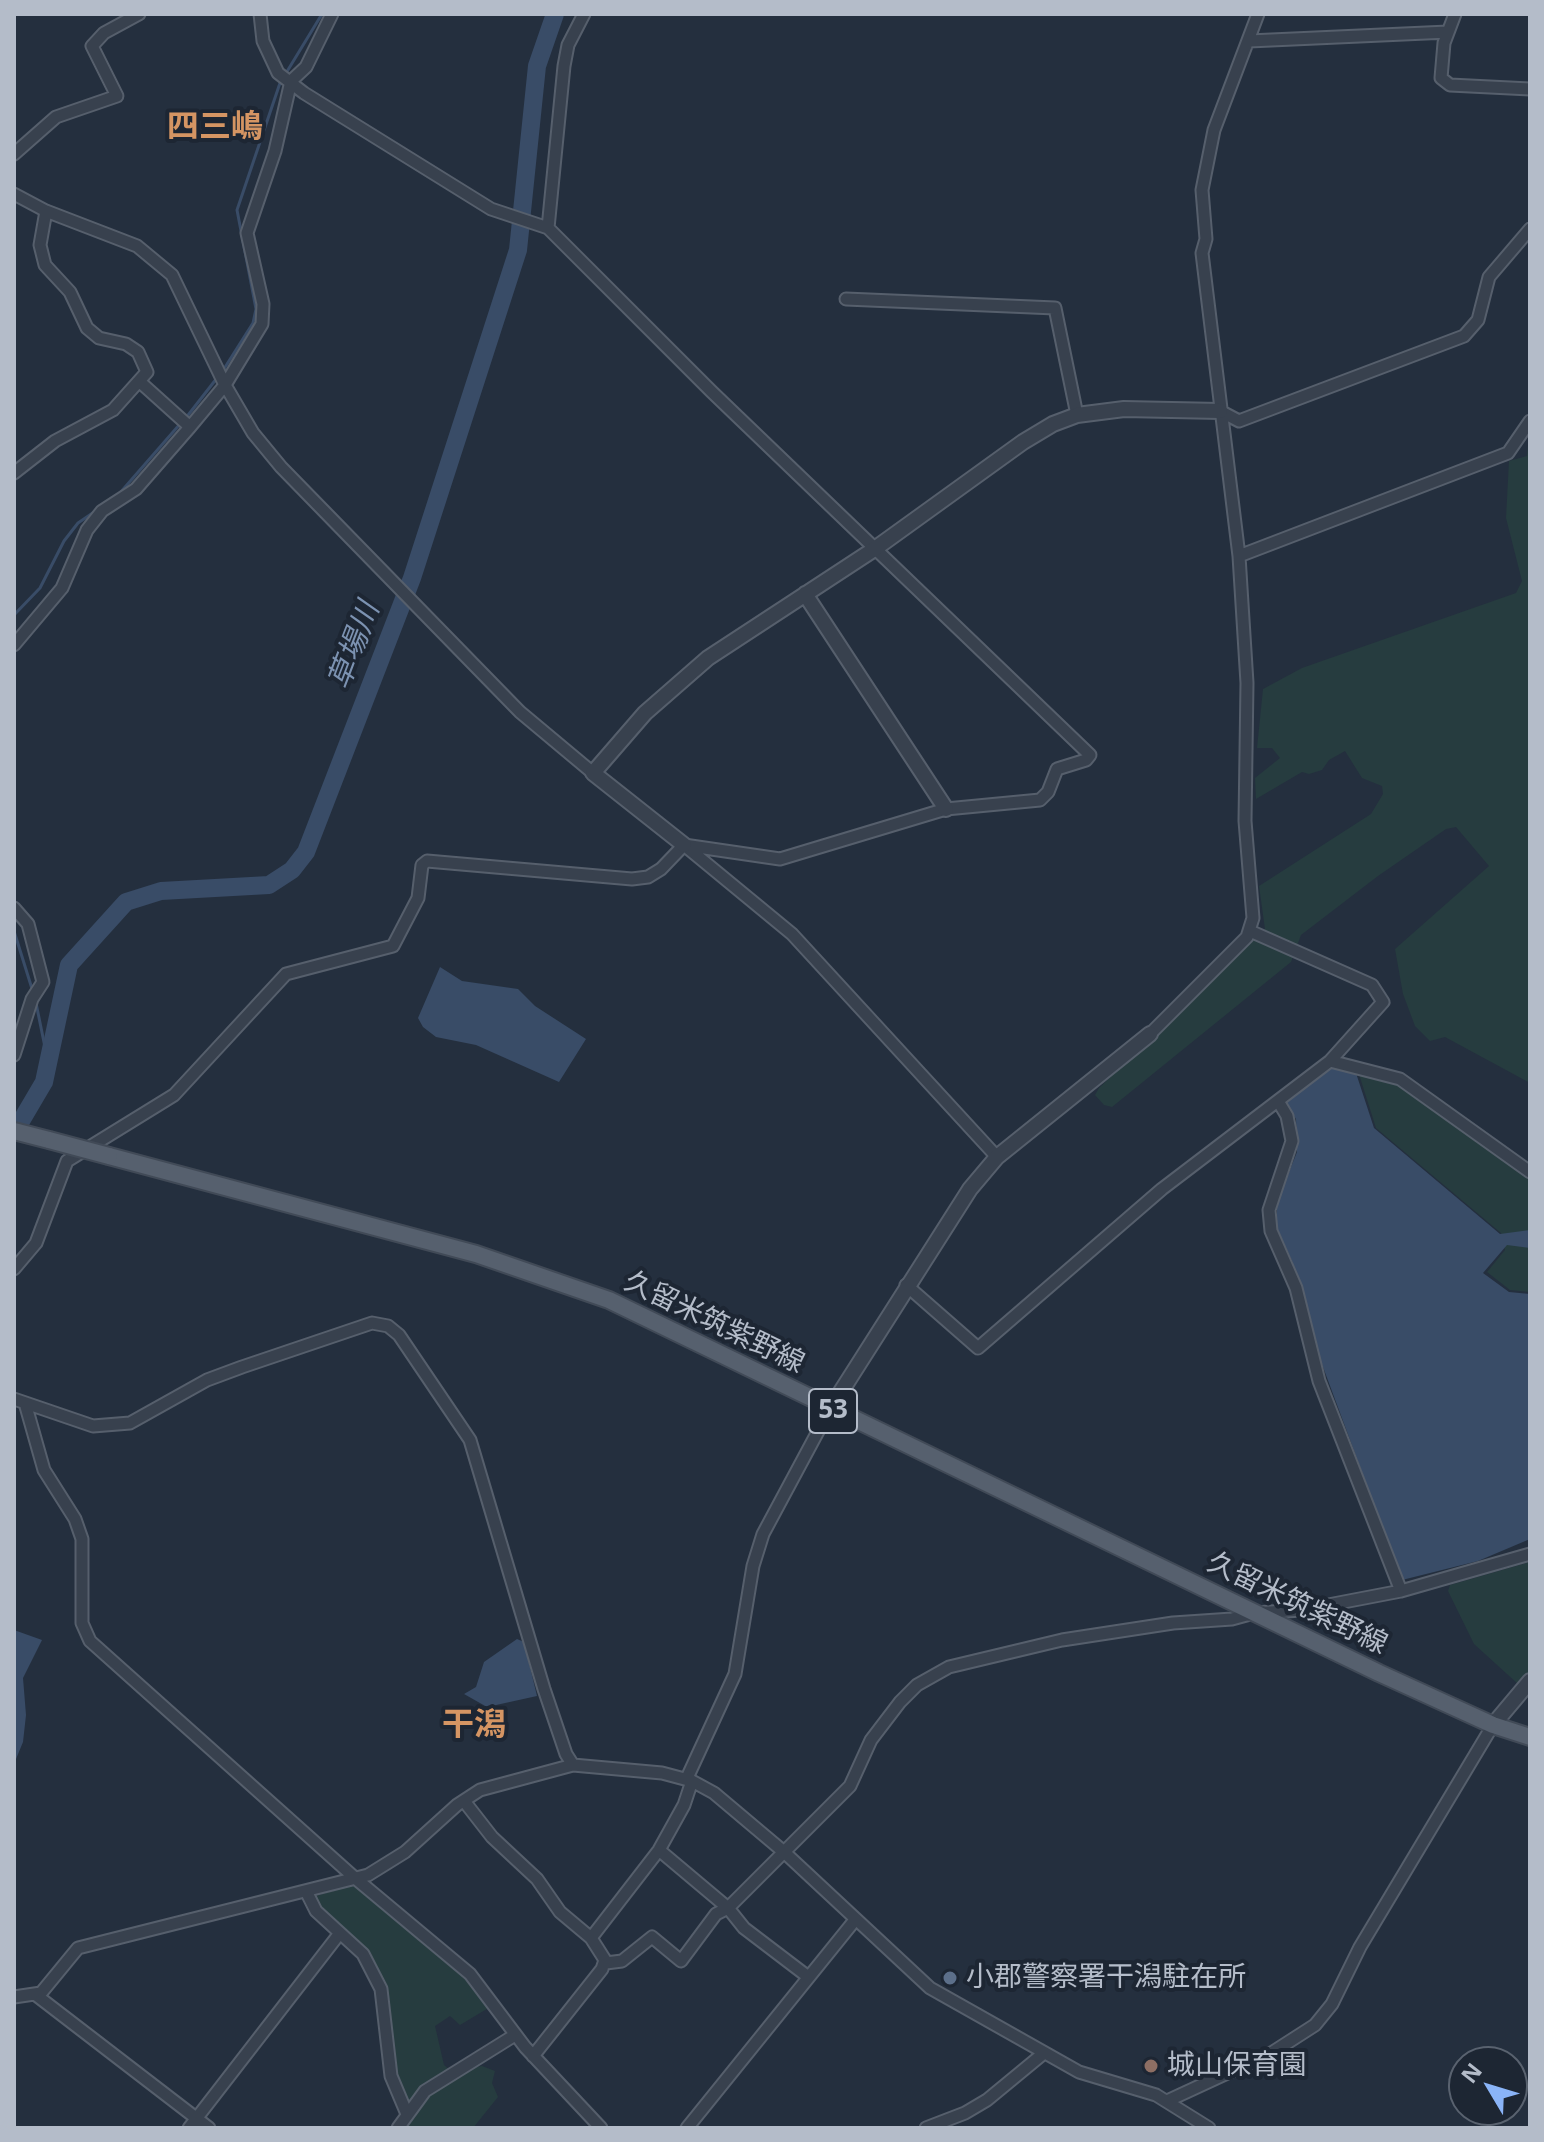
<!DOCTYPE html>
<html>
<head>
<meta charset="utf-8">
<style>
	body { margin:0 }
	#map { position:relative; width:1544px; height:2142px; overflow:hidden; background:#242f3e; font-family:"Noto Sans",sans-serif }
	canvas { display:block }
	.frame { position:absolute; inset:0; border:16px solid #b4bcc9; pointer-events:none }
	.north { position:absolute; left:1448px; top:2046px; width:80px; height:80px; box-sizing:border-box; background:#1d2633; border:2px solid #59626f; border-radius:50%; rotate:308deg; font-size:22px; font-weight:700; line-height:32px; text-align:center; color:#b4bcc9 }
	.north::after { content:''; display:block; margin:auto; width:28px; height:36px; background:#8ab4f8; clip-path:polygon(50% 0,100% 100%,50% 72%,0 100%) }
</style>
</head>
<body>
<div id="map">
<canvas width="1544" height="2142"></canvas>
<div class="frame"></div>
<div class="north">N</div>
</div>
<script>
const c = document.querySelector('canvas').getContext('2d');
c.lineJoin = 'round';
function fillPath(path, color) { c.fillStyle = color; c.fill(path, 'evenodd'); }
const poly = rows => new Path2D(rows.map(r => 'M' + r).join(''));
function stroke(path, color, width, dash) { c.strokeStyle = color; c.lineWidth = width; c.lineCap = dash ? 'butt' : 'round'; c.setLineDash(dash || []); c.stroke(path); }
function write(font, color, halo, rows, align = 'center') {
  c.font = font + ' "Noto Sans","Noto Sans JP",sans-serif'; c.lineWidth = 8; c.setLineDash([]); c.textBaseline = 'middle'; c.strokeStyle = halo; c.fillStyle = color; for (const [text, x, y, turn = 0] of rows) {
    c.save(); c.translate(x, y); c.rotate((+turn || 0) * Math.PI / 180); c.textAlign = isNaN(turn) ? turn : align; if (halo) c.strokeText(text, 0, 0); c.fillText(text, 0, 0); c.restore();
  }
}
fillPath(poly([
	[1530,422,1530,1083,1445,1037,1430,1041,1415,1026,1403,994,1395,949,1489,866,1456,827,1446,829,1378,876,1301,935,1291,962,1112,1107,1104,1105,1095,1095,1099,1088,1265,929,1259,886,1371,814,1383,794,1382,786,1362,778,1345,751,1329,760,1322,770,1309,774,1302,772,1256,799,1255,778,1280,758,1272,748,1257,748,1263,689,1302,668,1516,593,1522,581,1506,518,1509,461,1527,456],
	[1358,1071,1393,1079,1530,1175,1530,1292,1510,1290,1487,1272,1505,1250,1501,1233,1376,1128],
	[1530,1562,1530,1670,1518,1684,1474,1644,1448,1591,1450,1585],
	[355,1884,457,1967,490,2007,460,2025,450,2016,435,2026,444,2065,450,2070,482,2066,495,2071,492,2083,498,2097,473,2128,406,2128,416,2116,396,2076,386,1986,367,1951,319,1908,313,1897]
]), '#263c3f');
fillPath(poly([
	[440,967,462,981,518,989,535,1006,586,1039,559,1082,476,1045,436,1037,423,1027,418,1018],
	[1329,1066,1356,1073,1374,1128,1500,1234,1530,1230,1530,1248,1507,1245,1483,1273,1509,1292,1530,1294,1530,1539,1478,1561,1402,1580,1313,1340,1292,1261,1277,1228,1277,1202,1297,1152,1296,1119,1284,1101],
	[14,1630,42,1640,23,1678,26,1715,23,1742,14,1764],
	[517,1639,524,1642,537,1696,487,1707,464,1694,476,1687,484,1662]
]), '#394c67');
stroke(poly([
	[222,372,253,323,256,309,237,210,280,83,322,14],
	[185,419,217,378],
	[119,494,180,424],
	[14,615,40,588,64,541,78,523,97,510],
	[14,931,33,992],
	[36,1003,48,1062]
]), '#394c67', 3);
stroke(poly([
	[14,1133,44,1082,69,965,126,902,161,891,269,885,292,870,306,852,412,578,518,250,537,66,555,14]
]), '#394c67', 18);
const minor = poly([
	[1455,14,1444,43,1441,78,1450,85,1530,89],
	[1249,41,1448,32],
	[14,154,56,117,117,96,92,46,104,33,139,14],
	[14,194,46,211,137,246,172,275,225,385,253,433,281,467,520,712,593,773],
	[548,228,564,66,568,45,584,14],
	[846,299,1055,308,1077,415],
	[140,382,190,427],
	[1220,411,1239,421,1464,336,1478,320,1489,277,1530,229],
	[14,473,55,441,113,410,147,372,138,352,126,344,99,338,87,328,70,292,45,265,40,245,46,211],
	[1239,556,1508,453,1530,421],
	[14,645,62,588,87,530,102,511,136,489,190,427,225,385,262,324,263,304,247,233,275,151,291,81,306,67,332,14],
	[684,845,792,934,997,1157],
	[14,908,28,924,43,982,32,999,14,1055],
	[1150,1034,1247,937,1253,918,1245,821,1247,683,1239,556,1202,253,1206,239,1202,190,1214,130,1258,14],
	[1330,1061,1400,1079,1530,1172],
	[1278,1101,1287,1116,1292,1141,1269,1210,1271,1231,1296,1288,1319,1381,1401,1591],
	[14,1269,36,1243,67,1161,174,1095,286,974,393,946,418,898,422,865,427,861,632,879,648,877,661,869,684,845,780,859,946,809,1040,800,1048,792,1057,769,1086,760,1090,755,712,392,548,228,491,209,304,93,278,73,263,41,260,14],
	[906,1285,978,1348,1162,1189,1330,1061,1383,1002,1372,985,1250,931],
	[14,1399,93,1426,130,1423,207,1380,242,1367,372,1323,388,1326,399,1335,470,1440,544,1689,566,1754,573,1765,662,1773,692,1781,714,1793,784,1852,930,1988,1079,2072,1156,2095,1209,2128],
	[25,1403,44,1470,75,1519,82,1539,82,1623,90,1641,355,1878,470,1974,525,2047,601,2128],
	[687,1778,735,1674,753,1566,763,1534,830,1409],
	[464,1801,492,1837,537,1879,560,1912,591,1938,605,1960,602,1969,533,2056],
	[659,1850,728,1908,744,1928,807,1976],
	[306,1891,316,1911,363,1954,381,1989,391,2076,407,2114],
	[591,1938,659,1850,684,1805,692,1781],
	[606,1963,622,1961,652,1937,681,1961,716,1914,728,1908,850,1786,871,1740,900,1702,917,1685,949,1667,1062,1640,1173,1623,1232,1619,1254,1613,1302,1610,1401,1591,1530,1554],
	[36,1995,209,2128],
	[14,1997,41,1993,78,1948,368,1875,405,1852,457,1805,480,1790,573,1765],
	[1167,2101,1273,2052,1315,2025,1332,2004,1360,1947,1493,1725],
	[189,2128,340,1933],
	[398,2128,425,2091,515,2035],
	[687,2128,855,1920],
	[926,2128,965,2113,987,2100,1044,2053]
]);
const tertiary = poly([
	[805,594,946,809],
	[684,845,593,773,645,713,708,658,876,548,1023,442,1053,424,1077,415,1124,409,1220,411],
	[830,1409,970,1189,997,1157,1150,1034],
	[1493,1725,1530,1681]
]);
const primary = poly([
	[14,1131,49,1140],
	[109,1156,476,1254,609,1300,1379,1673,1493,1725,1530,1737]
]);
stroke(minor, '#565f6c', 15);
stroke(tertiary, '#565f6c', 18);
stroke(primary, '#414a57', 20);
stroke(minor, '#38414e', 11);
stroke(tertiary, '#38414e', 14);
stroke(primary, '#56606e', 16);
const primaryBridge = poly([
	[49,1140,109,1156]
]);
stroke(primaryBridge, '#414a57', 20, []);
stroke(primaryBridge, '#56606e', 16);
for (const [x, y, r, color] of [
	[950,1978,8,"#5c6f8a"],
	[1151,2066,8,"#8d6e63"]
]) { const dot = new Path2D(); dot.arc(x, y, r, 0, 2 * Math.PI); c.fillStyle = color; c.fill(dot); stroke(dot, '#1d2633', 3); }
for (const [x, y, w] of [
	[833,1411,48]
]) { const box = new Path2D(); box.roundRect(x - w / 2, y - 22, w, 44, 6); c.fillStyle = '#1d2633'; c.fill(box); stroke(box, '#b4bcc9', 2); }
write('bold 26px', '#b4bcc9', null, [
	["53",833,1411]
]);
write('28px', '#b4bcc9', '#1d2633', [
	["久留米筑紫野線",714,1323,26],
	["久留米筑紫野線",1297,1604,26]
]);
write('28px', '#b4bcc9', '#1d2633', [
	["小郡警察署干潟駐在所",966,1978],
	["城山保育園",1167,2066]
], 'left');
write('italic 30px', '#7c92b1', '#1d2633', [
	["草場川",355,646,-69]
]);
write('bold 32px', '#d59563', '#1d2633', [
	["四三嶋",215,128],
	["干潟",474,1726]
]);
</script>
</body>
</html>
